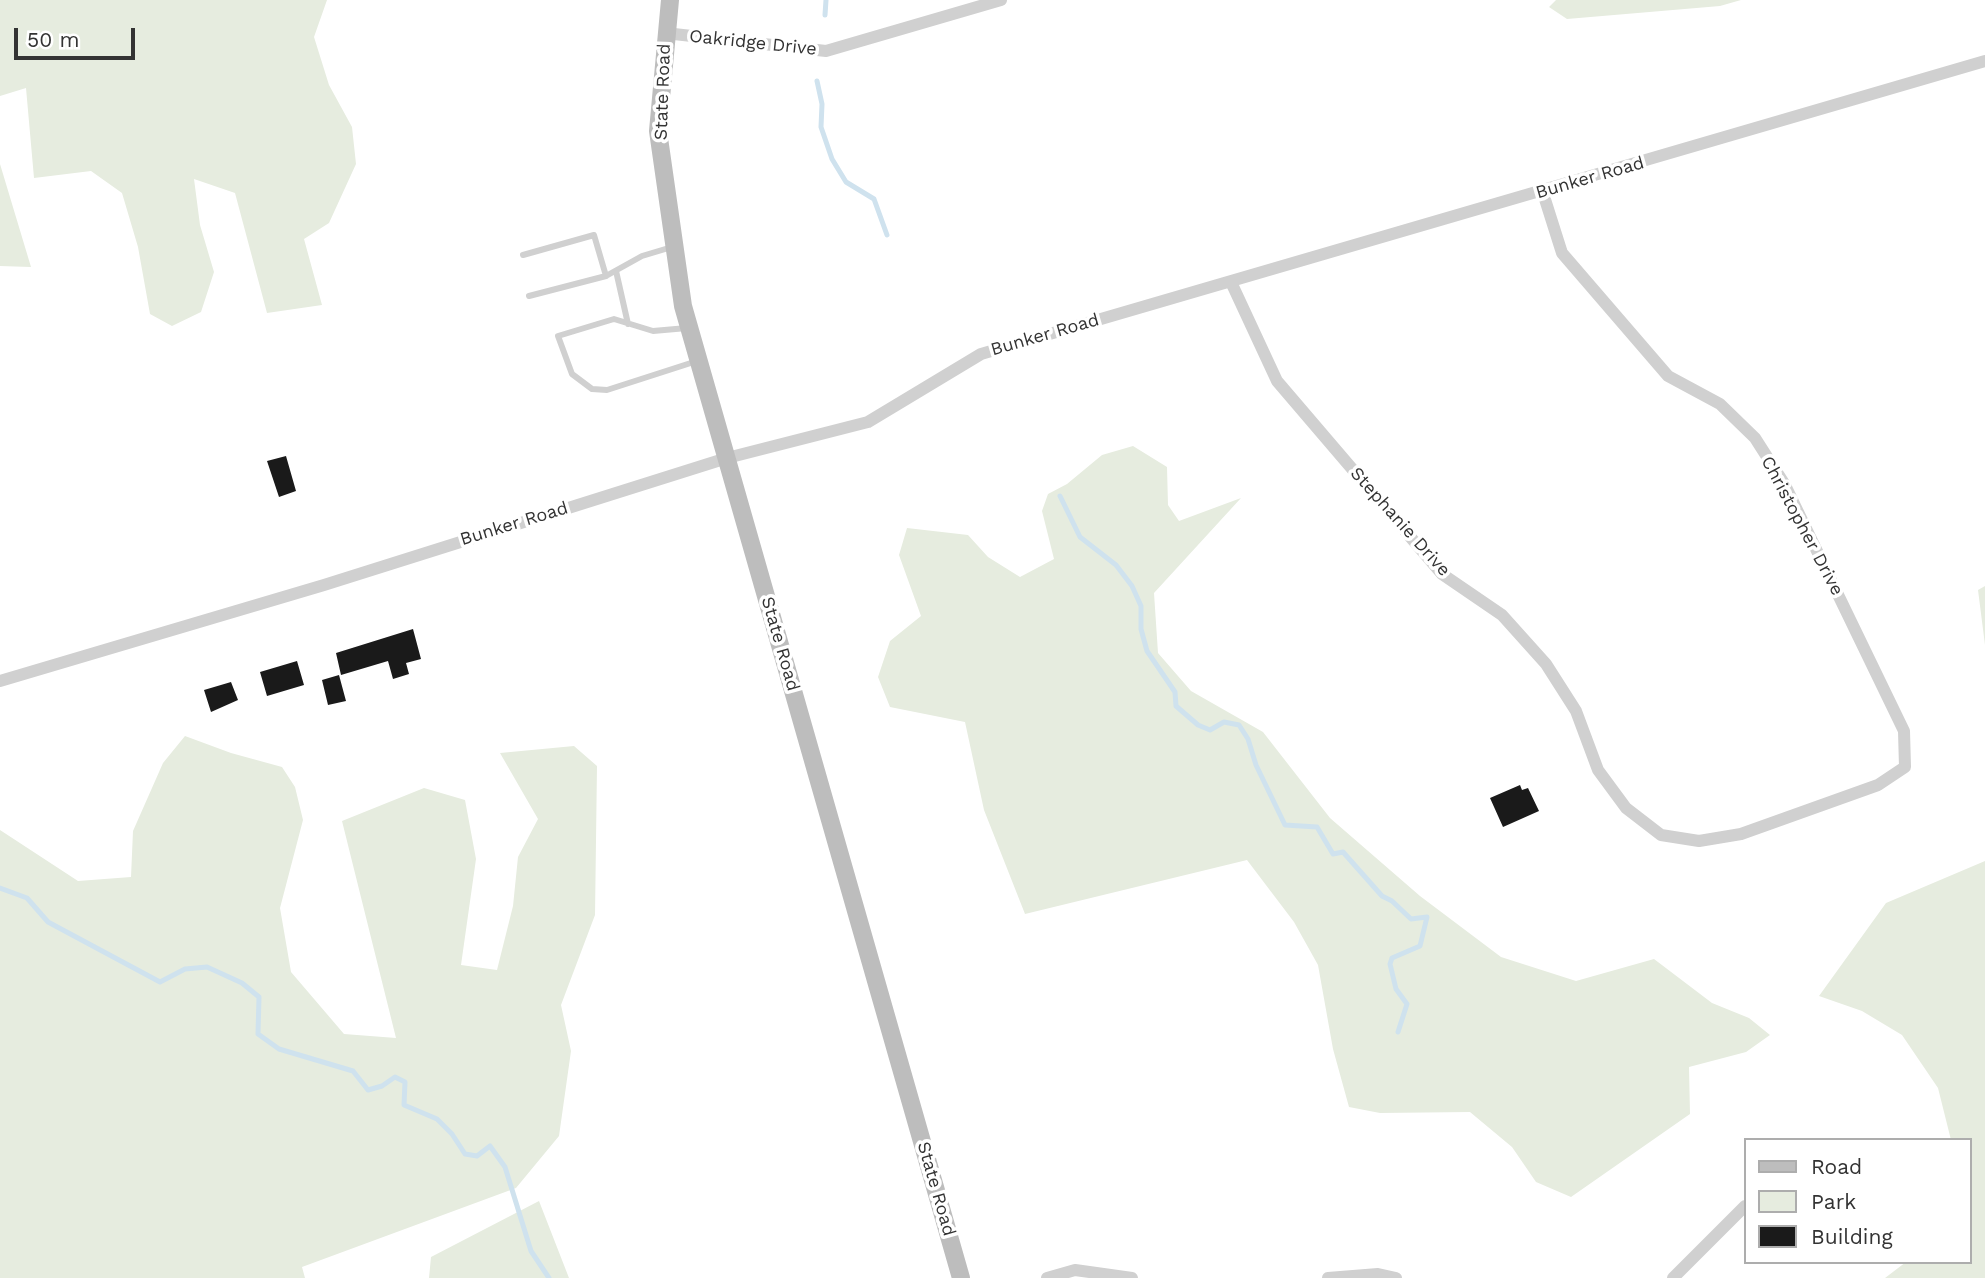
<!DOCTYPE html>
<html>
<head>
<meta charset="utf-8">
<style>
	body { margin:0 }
	#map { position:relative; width:1985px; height:1278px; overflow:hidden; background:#fff; font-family:"Work Sans",sans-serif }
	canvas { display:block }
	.legend { position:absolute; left:1744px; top:1138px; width:228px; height:126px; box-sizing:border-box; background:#fff; border:2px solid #adadad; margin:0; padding:9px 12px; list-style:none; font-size:21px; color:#333 }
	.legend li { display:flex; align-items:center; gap:14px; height:35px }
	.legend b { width:35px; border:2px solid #adadad }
	.scale { position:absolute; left:14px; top:28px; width:121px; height:32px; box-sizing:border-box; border:4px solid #333; border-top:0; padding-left:9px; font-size:21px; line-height:24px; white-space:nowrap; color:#333; -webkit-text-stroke:5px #fff; paint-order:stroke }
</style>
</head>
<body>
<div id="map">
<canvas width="1985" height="1278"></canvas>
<ul class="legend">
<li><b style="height:9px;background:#bdbdbd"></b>Road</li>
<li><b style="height:19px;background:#e6ecdf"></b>Park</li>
<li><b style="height:19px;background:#1a1a1a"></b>Building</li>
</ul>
<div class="scale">50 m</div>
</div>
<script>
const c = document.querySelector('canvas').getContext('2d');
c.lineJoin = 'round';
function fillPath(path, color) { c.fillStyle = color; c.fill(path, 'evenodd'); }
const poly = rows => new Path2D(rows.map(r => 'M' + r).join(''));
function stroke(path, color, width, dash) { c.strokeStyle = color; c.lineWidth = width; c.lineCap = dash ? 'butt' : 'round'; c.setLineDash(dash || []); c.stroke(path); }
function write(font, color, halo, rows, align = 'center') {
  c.font = font + ' "Work Sans",sans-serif'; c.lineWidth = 7; c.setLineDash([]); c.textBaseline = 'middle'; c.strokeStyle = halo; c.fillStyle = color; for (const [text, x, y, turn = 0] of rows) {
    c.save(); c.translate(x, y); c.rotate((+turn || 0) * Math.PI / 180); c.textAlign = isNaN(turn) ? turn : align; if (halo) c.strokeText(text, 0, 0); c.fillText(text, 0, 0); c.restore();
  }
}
fillPath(poly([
	[0,0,327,0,314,37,329,85,352,127,356,164,329,223,304,239,322,305,267,313,235,193,194,179,200,225,214,272,201,312,172,326,150,314,138,247,122,193,91,171,34,178,26,88,0,96],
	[1556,0,1741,0,1720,6,1567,19,1549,7],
	[0,164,31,267,0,266],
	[1133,446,1167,467,1168,505,1179,521,1241,498,1154,593,1158,653,1191,691,1263,732,1330,818,1420,896,1501,957,1576,981,1654,959,1712,1003,1749,1018,1770,1035,1746,1052,1689,1067,1690,1114,1571,1197,1536,1182,1512,1147,1470,1112,1380,1113,1349,1107,1333,1049,1318,965,1294,922,1247,860,1025,914,984,810,965,722,890,707,878,677,890,641,921,616,899,555,907,528,968,535,988,557,1020,577,1054,559,1042,511,1048,494,1067,484,1102,455],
	[1985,586,1985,645,1978,590],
	[185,736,231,753,282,767,295,787,303,820,280,908,291,972,344,1034,396,1038,342,821,424,788,465,800,476,859,461,965,497,970,513,906,518,857,538,819,500,753,574,746,597,766,595,915,561,1005,571,1051,559,1136,516,1188,302,1267,305,1278,0,1278,0,830,78,881,131,877,133,831,163,763],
	[1985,861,1985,1278,1885,1278,1906,1262,1969,1262,1969,1140,1951,1140,1938,1088,1902,1035,1862,1011,1819,996,1886,903],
	[539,1201,569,1278,429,1278,431,1257]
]), '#e6ecdf');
stroke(poly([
	[825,15,826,0],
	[817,81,822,104,821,127,832,159,846,182,874,199,887,235],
	[1060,496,1080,537,1116,565,1132,586,1141,606,1141,629,1147,651,1175,692,1176,706,1198,725,1210,730,1224,722,1239,725,1248,739,1256,765,1285,825,1317,827,1333,854,1343,852,1382,896,1392,901,1411,919,1427,917,1420,946,1392,958,1390,964,1396,989,1407,1004,1398,1032],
	[0,888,27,898,48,922,160,982,185,969,207,967,242,983,259,997,258,1034,279,1049,353,1071,368,1090,382,1086,395,1077,405,1082,404,1105,437,1119,452,1134,465,1154,477,1156,490,1146,505,1167,531,1251,549,1278]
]), '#cfe2ee', 5);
fillPath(poly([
	[286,456,296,491,279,497,267,461],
	[413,629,421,659,406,663,409,674,393,679,388,661,341,675,336,653],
	[297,661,304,685,267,696,260,672],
	[339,675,346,701,328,705,322,680],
	[231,682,238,700,211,712,204,690],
	[1520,785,1522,790,1528,788,1539,811,1503,827,1490,798]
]), '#1a1a1a');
stroke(poly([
	[523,255,594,235,606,276],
	[616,271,628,324],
	[529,296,606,276,642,256,672,247],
	[687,328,653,331,614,319,558,336,572,374,592,389,607,390,697,361]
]), '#d0d0d0', 6);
stroke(poly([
	[665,33,826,51,1001,0],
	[1231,282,1277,381,1442,574,1502,615,1546,664,1576,711,1598,770,1626,808,1661,835,1699,841,1741,834,1878,785,1905,767,1904,731,1785,485,1755,438,1720,404,1668,376,1562,253,1543,193],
	[0,681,324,585,727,458,868,422,981,354,1985,61],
	[1047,1278,1075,1270,1132,1278],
	[1328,1278,1378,1274,1396,1278],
	[1673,1278,1745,1206]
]), '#d0d0d0', 12);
stroke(poly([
	[670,0,658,131,683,306,961,1278]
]), '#bdbdbd', 18);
write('18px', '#333', '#fff', [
	["Oakridge Drive",753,43,6],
	["State Road",663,92,-88],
	["Bunker Road",1590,178,-16],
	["Bunker Road",1045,335,-16],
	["Stephanie Drive",1400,522,48],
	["Bunker Road",514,524,-17],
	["Christopher Drive",1802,526,62],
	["State Road",780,644,74],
	["State Road",936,1189,74]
]);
</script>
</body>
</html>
